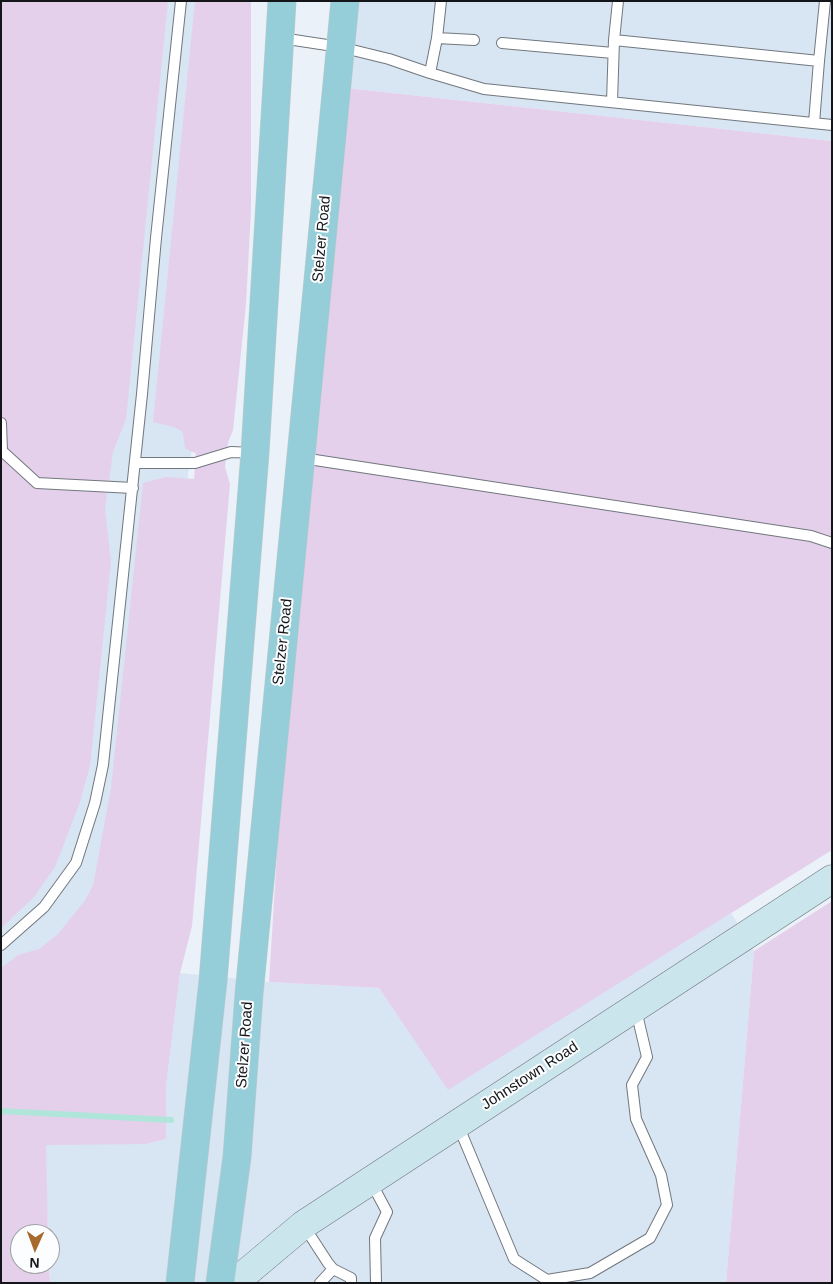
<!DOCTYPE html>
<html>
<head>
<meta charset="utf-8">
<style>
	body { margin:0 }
	#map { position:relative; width:833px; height:1284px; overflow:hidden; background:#eaf1f8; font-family:Helvetica,sans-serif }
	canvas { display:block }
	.frame { position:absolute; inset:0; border:2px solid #131518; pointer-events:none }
	.north { position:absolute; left:10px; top:1224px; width:50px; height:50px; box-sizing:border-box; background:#fcfdff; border:1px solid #9fa0a3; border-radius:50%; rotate:182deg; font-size:14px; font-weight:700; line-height:20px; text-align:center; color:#131518 }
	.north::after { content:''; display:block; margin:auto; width:18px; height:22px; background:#a7692e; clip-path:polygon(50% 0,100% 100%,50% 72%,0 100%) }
</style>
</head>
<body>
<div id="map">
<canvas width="833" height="1284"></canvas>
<div class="frame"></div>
<div class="north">N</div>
</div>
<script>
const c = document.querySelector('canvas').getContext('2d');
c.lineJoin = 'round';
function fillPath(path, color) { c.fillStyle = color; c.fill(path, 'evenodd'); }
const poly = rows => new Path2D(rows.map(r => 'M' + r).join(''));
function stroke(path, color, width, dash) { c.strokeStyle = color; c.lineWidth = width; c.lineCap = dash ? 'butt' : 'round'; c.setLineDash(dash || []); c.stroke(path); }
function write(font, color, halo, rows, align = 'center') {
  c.font = font + ' Helvetica,sans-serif'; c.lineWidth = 4; c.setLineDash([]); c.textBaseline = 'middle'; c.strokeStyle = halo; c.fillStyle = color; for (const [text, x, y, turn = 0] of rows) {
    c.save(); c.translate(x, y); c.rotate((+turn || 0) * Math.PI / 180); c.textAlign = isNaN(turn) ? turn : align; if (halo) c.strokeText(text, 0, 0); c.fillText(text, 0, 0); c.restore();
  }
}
fillPath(poly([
	[1,1,241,1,206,354,172,581,146,1144,166,1139,166,1087,180,973,269,982,379,988,448,1089,731,913,754,951,726,1283,50,1283,50,1234,48,1234,45,1145,1,1145],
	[358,1,832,1,832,141,346,88]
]), '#d8e5f2');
fillPath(poly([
	[1,1,168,1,126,419,113,452,105,509,111,562,90,766,79,805,55,867,34,897,1,928],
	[195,1,251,1,251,210,246,304,233,430,228,443,225,467,230,484,192,926,180,973,166,1087,166,1139,146,1144,46,1145,48,1234,20,1234,20,1264,49,1264,50,1283,1,1283,1,968,18,955,39,949,57,935,84,902,93,886,111,788,143,483,166,477,194,479,196,453,190,451,185,448,183,432,174,427,153,422],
	[346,88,832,141,832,850,448,1090,379,988,269,982,285,725],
	[832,901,832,1283,726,1283,754,951]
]), '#e5d0ec');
stroke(poly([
	[1,1111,171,1120]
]), '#b0e5da', 6);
const lane = poly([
	[281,38,340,47,389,59,430,73,484,89,832,125],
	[437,38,474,40],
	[614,40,819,61,814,123],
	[502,43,613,53],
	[819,61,825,1],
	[430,73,437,38,441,1],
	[612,102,614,40,618,1],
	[1,423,2,451,37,483,133,488],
	[302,458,811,536,832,543],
	[135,463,195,463,231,452,255,453],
	[1,945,44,907,76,863,95,803,103,765,142,394,156,238,181,1],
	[458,1125,514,1259,547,1280,590,1273,650,1238,667,1205,661,1175,636,1119,632,1085,647,1057,636,1010],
	[371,1182,387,1212,375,1238,376,1283],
	[304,1226,328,1263,333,1269,351,1278,351,1283],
	[320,1283,333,1269]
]);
const secondary = poly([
	[234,1283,303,1225,832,879]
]);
const primary = poly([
	[180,1283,213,981,255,453,282,1],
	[220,1283,237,1157,249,994,345,1]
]);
stroke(lane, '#71777e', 12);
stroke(secondary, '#71777e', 29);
stroke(primary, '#cbcccc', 29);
stroke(lane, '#fff', 10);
stroke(secondary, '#cae6ec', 28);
stroke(primary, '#95cdd9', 28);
write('15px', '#131518', '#fcfdff', [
	["Stelzer Road",322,239,-85],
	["Stelzer Road",283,642,-84],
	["Stelzer Road",245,1045,-86],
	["Johnstown Road",530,1076,-33]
]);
</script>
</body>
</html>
